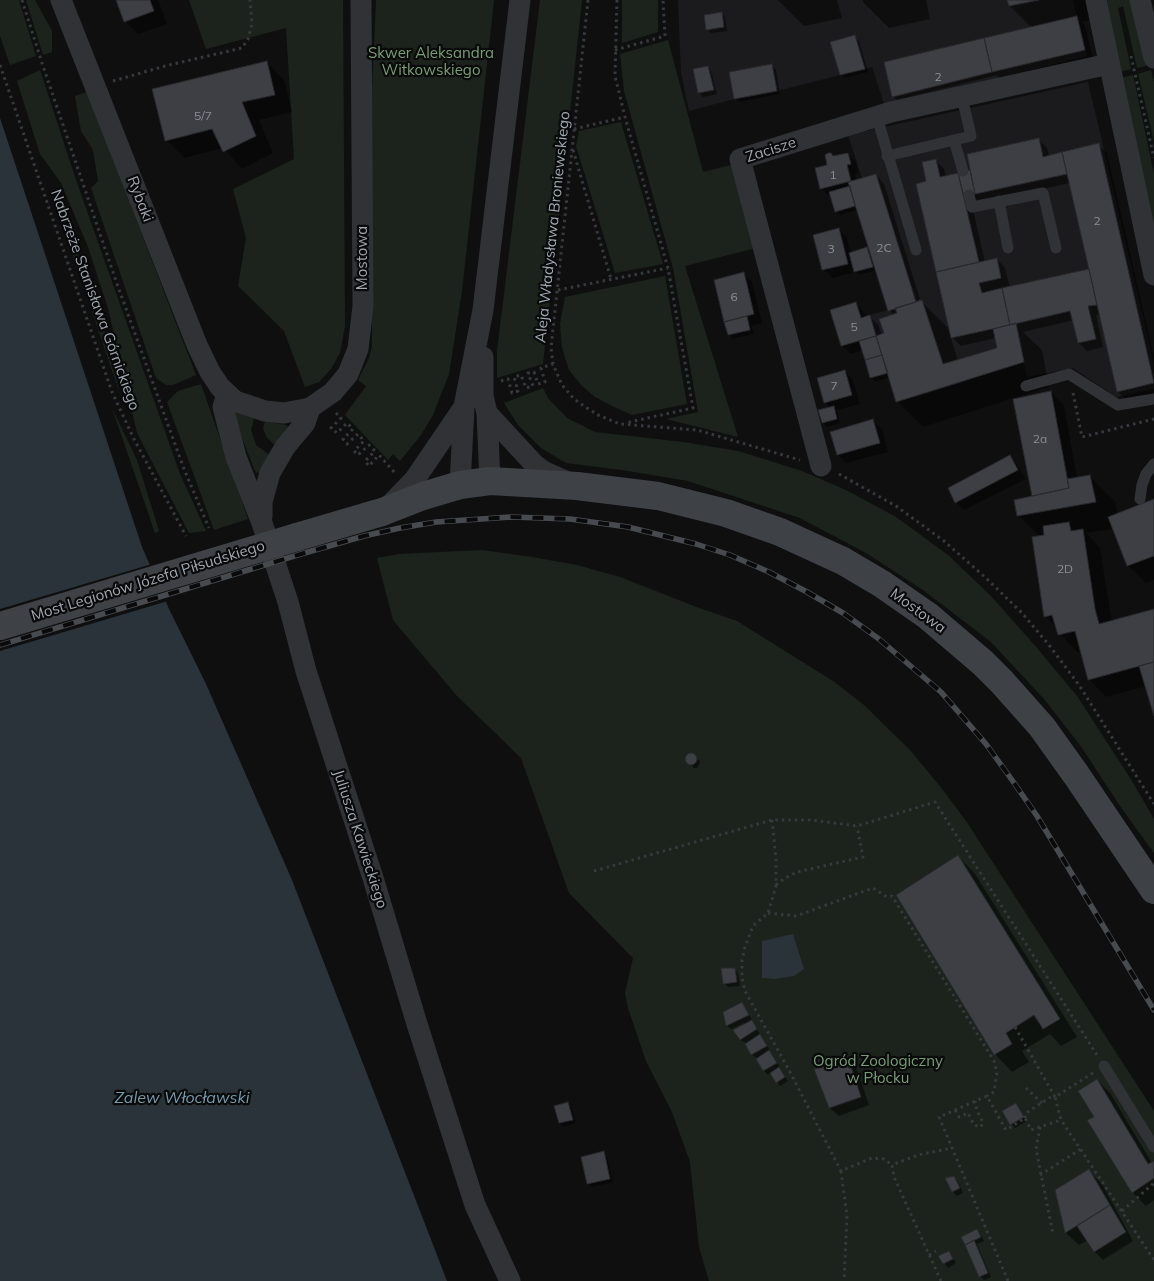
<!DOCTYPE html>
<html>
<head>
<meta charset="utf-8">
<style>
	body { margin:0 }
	canvas { display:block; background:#0f0f10 }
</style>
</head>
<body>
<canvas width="1154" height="1281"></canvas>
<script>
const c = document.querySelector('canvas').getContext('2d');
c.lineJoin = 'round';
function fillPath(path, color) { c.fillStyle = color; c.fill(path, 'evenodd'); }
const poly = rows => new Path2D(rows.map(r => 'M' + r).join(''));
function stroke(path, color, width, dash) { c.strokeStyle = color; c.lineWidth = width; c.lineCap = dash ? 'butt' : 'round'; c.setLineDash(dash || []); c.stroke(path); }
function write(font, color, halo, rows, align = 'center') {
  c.font = font + ' Mulish,sans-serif'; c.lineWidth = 4.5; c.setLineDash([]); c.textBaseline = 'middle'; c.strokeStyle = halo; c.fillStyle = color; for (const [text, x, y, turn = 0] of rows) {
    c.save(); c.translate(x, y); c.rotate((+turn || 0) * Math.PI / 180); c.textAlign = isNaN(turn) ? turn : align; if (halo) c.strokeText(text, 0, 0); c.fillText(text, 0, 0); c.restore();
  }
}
fillPath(poly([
	[678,0,1073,0,1087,56,885,107,872,67,777,91,734,99,689,111,681,72],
	[1088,82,1154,363,1154,389,1116,397,1073,368,1027,377,1024,362,896,402,870,315,888,310,848,182,862,178,848,135]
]), '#1b1b1d');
fillPath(poly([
	[0,0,19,0,36,56,10,65,0,36],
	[26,0,35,0,52,31,52,52,43,55],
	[189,0,343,0,345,326,340,353,331,369,319,382,305,387,284,331,238,286,246,238,233,189,294,159,286,28,206,49],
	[376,0,494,0,462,291,449,374,433,415,421,435,400,461,393,454,388,460,345,415,366,386,358,380,369,358,372,347,372,92],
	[540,0,582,0,543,364,497,378,497,351],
	[622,0,658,0,658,32,622,43],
	[1108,0,1133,0,1150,65,1137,68,1123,6,1118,8,1131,69,1119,72,1106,3],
	[668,40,703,172,731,165,756,248,685,266,738,437,666,419,698,412,673,268,624,91,620,54],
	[40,70,75,177,180,474,206,531,189,533,137,433,108,308,88,247,61,183,40,154,17,81],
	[1151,70,1154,82,1154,142,1138,74],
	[1133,75,1154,174,1154,234,1120,78],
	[87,92,196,375,173,385,166,385,156,378,91,188,98,181,93,150,81,131,75,96],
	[621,122,663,264,615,273,576,146,579,131],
	[52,194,71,235,104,329,120,394],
	[665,276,687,404,632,415,612,406,595,397,582,386,569,370,562,348,560,324,565,297],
	[201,384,248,519,214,530,167,402,178,391],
	[543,388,548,398,567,418,595,432,683,442,738,451,802,471,846,490,896,517,948,555,991,596,1037,648,1077,696,1132,781,1154,819,1154,853,1120,806,1080,745,1044,699,991,642,923,590,866,553,800,518,688,481,622,470,566,463,541,448,518,425,504,403],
	[112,408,137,460,159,531,155,533],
	[236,412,254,418,251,430,256,445,271,456,262,472,258,473,255,471,234,418],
	[265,421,286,425,289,428,276,446,267,438,263,429],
	[482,550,532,557,577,565,620,577,699,608,737,621,833,681,864,705,910,750,943,790,966,821,1154,1111,1154,1281,709,1281,699,1247,690,1162,672,1112,646,1061,628,1008,625,993,633,958,569,893,521,758,457,696,393,620,377,558,399,554]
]), '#1b231c');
fillPath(poly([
	[0,118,142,547,169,609,206,684,292,880,447,1281,0,1281],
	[793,934,804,969,794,976,775,979,762,978,762,941]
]), '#293339');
fillPath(poly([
	[152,564,168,601,0,651,0,609]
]), '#0f0f10');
fillPath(poly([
	[117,0,158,0,167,24,138,34,125,21],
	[778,0,837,0,842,18,804,26],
	[863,0,926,0,930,19,889,28,863,2],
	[1009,0,1086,0,1090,20,1082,22,1085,26,1093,58,1002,80,997,75,897,100,893,96,1032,28,1010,6],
	[721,13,725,17,727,31,711,33,707,29],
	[855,37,859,41,868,72,845,78,841,74],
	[267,62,284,80,292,112,259,120,273,153,242,169,223,148,184,158,166,140],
	[772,66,776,70,780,94,739,102,735,98],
	[708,67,711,71,717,94,703,97,700,93],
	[1039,140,1047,148,1049,156,1098,145,1107,153,1154,357,1154,394,1127,400,1118,392,1100,314,1096,315,1103,347,1087,351,1079,343,1074,320,1023,332,1042,350,1049,387,1019,397,1019,399,1051,392,1064,405,1077,478,1089,476,1115,501,1118,515,1154,500,1154,580,1146,583,1128,566,1114,529,1086,533,1100,548,1112,622,1154,610,1154,712,1147,686,1106,697,1089,679,1081,651,1077,652,1060,634,1058,629,1045,616,1040,537,1018,515,1034,497,1014,398,923,427,897,401,890,377,875,382,871,378,863,350,851,354,842,346,856,303,864,312,866,318,870,317,878,325,882,335,886,334,894,315,889,310,877,270,859,275,856,272,832,278,824,270,815,235,839,229,847,238,851,254,866,249,872,254,858,210,840,215,836,211,832,197,830,197,821,189,828,166,834,158,847,154,856,162,858,173,855,174,857,181,876,175,884,184,920,299,892,308,893,310,922,302,951,331,917,185,928,182,936,161,944,169,946,177,972,171],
	[1070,183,1090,270,1010,288,1005,268,997,259,985,262,972,205],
	[950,335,961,346,996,338,999,349,958,361],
	[966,379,967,381,912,398,912,396],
	[744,274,752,282,762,323,751,326,754,334,733,339,729,335,715,281],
	[845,371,853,380,860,404,837,410,840,423,827,427,823,423,830,408,825,402],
	[873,421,882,429,888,452,846,463,838,455],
	[1010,457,1018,466,1026,479,964,510,956,502],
	[690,755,699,760,700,763,697,768,694,768,686,760,687,757],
	[958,856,975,874,1077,1037,1061,1046,1050,1034,1022,1051,1029,1062,1012,1072,995,1054],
	[734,969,738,973,740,986,728,987,724,983],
	[742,1004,752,1019,750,1020,760,1034,759,1035,770,1050,768,1051,773,1056,780,1067,779,1068,788,1081,780,1086,771,1073,768,1075,764,1071,757,1058,752,1055,746,1043,741,1040,735,1030,745,1025,744,1023,731,1029,727,1025],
	[847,1059,856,1067,869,1105,839,1116,830,1108,816,1070],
	[1097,1080,1110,1093,1152,1163,1154,1162,1154,1200,1146,1206,1133,1193,1095,1117],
	[568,1104,572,1108,576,1123,564,1127,560,1123],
	[1016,1104,1027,1121,1015,1128,1003,1111],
	[603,1153,607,1157,613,1182,592,1187,588,1183],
	[1089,1171,1102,1184,1133,1241,1103,1260,1095,1252,1088,1240,1079,1245,1066,1233,1056,1191],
	[954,1178,958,1182,963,1193,957,1196,953,1192,947,1179],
	[977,1231,981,1235,984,1241,977,1244,991,1277,984,1280,980,1276,963,1238],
	[949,1252,956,1263,948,1268,940,1256]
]), '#0007');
const building = poly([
	[116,0,150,0,154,11,124,22,116,0],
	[1007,0,1039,0,1009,6,1007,0],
	[722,12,724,27,706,30,704,15,722,12],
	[1077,16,1085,50,992,72,984,38,1077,16],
	[855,35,865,69,840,75,830,42,855,35],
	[984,38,992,72,892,97,884,62,984,38],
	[267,61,275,95,242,102,256,136,223,152,212,129,165,141,152,89,267,61],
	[772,64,777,91,734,99,729,72,772,64],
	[708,66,714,90,698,93,693,69,708,66],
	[1039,138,1043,157,1062,152,1067,174,975,194,967,154,1039,138],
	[1099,143,1154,383,1117,392,1062,152,1099,143],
	[828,153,831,153,833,156,848,153,851,164,847,165,851,181,820,189,815,168,827,165,825,155,828,153],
	[936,159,940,177,958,173,979,262,936,272,916,184,926,181,922,162,936,159],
	[970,170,975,194,964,197,958,173,970,170],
	[876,174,916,302,888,311,848,182,876,174],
	[850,186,855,206,835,212,829,192,850,186],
	[839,228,848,264,822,270,813,235,839,228],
	[867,247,873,267,854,272,849,253,867,247],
	[997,258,1001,278,979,283,982,293,1002,288,1010,325,951,338,936,272,997,258],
	[1089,269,1097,305,1088,306,1096,339,1078,343,1070,311,1010,325,1002,288,1089,269],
	[744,272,754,314,724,322,714,280,744,272],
	[922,300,943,364,997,348,993,329,1016,323,1024,362,896,402,876,336,884,333,879,319,897,313,895,308,922,300],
	[856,302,861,318,870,315,876,336,841,346,830,310,856,302],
	[747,316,750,330,728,335,724,322,747,316],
	[876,336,882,355,865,360,859,341,876,336],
	[882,355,888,373,870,378,865,360,882,355],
	[845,370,852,395,824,403,817,378,845,370],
	[1051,391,1069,488,1032,496,1013,399,1051,391],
	[834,406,837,419,822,423,818,410,834,406],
	[873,419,880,443,837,455,830,432,873,419],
	[1010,455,1018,470,955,503,948,488,1010,455],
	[1090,475,1096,502,1017,516,1014,500,1069,488,1067,479,1090,475],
	[1154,499,1154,556,1127,566,1108,517,1154,499],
	[1069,522,1071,531,1083,529,1095,609,1099,624,1154,609,1154,662,1088,680,1075,631,1058,635,1052,615,1044,617,1032,537,1044,535,1043,526,1069,522],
	[1154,662,1154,716,1139,666,1154,662],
	'685 759a6 6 0 1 1 12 0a6 6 0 1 1-12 0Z',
	[958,855,1060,1019,1043,1029,1034,1015,1006,1033,1012,1044,994,1055,896,895,958,855],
	[721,968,735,968,737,982,723,984,721,968],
	[742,1002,749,1015,726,1026,723,1012,742,1002],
	[752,1020,757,1029,740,1040,733,1030,752,1020],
	[760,1034,767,1046,751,1055,745,1044,760,1034],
	[769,1050,777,1063,763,1071,756,1059,769,1050],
	[848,1057,861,1097,829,1108,814,1069,848,1057],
	[779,1067,785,1077,776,1083,770,1073,779,1067],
	[1097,1079,1148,1164,1154,1161,1154,1178,1132,1193,1087,1120,1094,1117,1078,1091,1097,1079],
	[568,1102,573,1120,559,1123,554,1106,568,1102],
	[1016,1103,1024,1117,1010,1125,1002,1111,1016,1103],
	[604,1151,610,1179,587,1184,581,1157,604,1151],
	[1089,1169,1110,1205,1065,1233,1055,1190,1089,1169],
	[954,1176,960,1188,952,1192,945,1178,954,1176],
	[1110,1205,1126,1232,1094,1252,1077,1226,1110,1205],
	[977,1229,981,1237,965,1245,961,1237,977,1229],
	[974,1240,988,1273,979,1277,965,1245,974,1240],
	[949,1251,953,1259,943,1264,938,1256,949,1251]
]);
fillPath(building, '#3e3f44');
stroke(building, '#29292d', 1);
stroke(poly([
	[22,0,42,63,116,281,184,469,209,528],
	[588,0,551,348,553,364,562,385,574,399,587,408,598,415,620,424,697,430,800,460],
	[617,0,615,76,625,117,668,268,693,408,625,423],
	[615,50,665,36,663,0],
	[1131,56,1154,158],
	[0,65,112,392,134,439,186,536],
	[113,81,165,66,242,48,248,39,252,24,250,0],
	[574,129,625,117],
	[573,150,611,279],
	[558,290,668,268],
	[501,381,508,379,512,393,518,391,514,377,521,375,526,388,533,386,528,373,534,372,538,384,545,382,541,368,553,364],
	[1073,393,1082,437,1154,419],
	[336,413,341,418,331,428,337,433,347,423,353,429,343,439,347,444,358,434,364,441,354,451,358,455,369,445,375,451,365,461,369,466,379,455,395,473],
	[839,474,896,506,944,541,986,578,1022,613,1049,645,1079,685,1154,804],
	[772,820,776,859,776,886,768,913,753,926,745,947,742,960,742,978,745,991,790,1072,841,1171,872,1158,884,1159,892,1165],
	[594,871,772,820,812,820,857,826,935,802,1097,1055],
	[776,885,785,878,797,872,863,857,857,826],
	[768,913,796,916,873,888,887,897,892,896,994,1061,997,1072,994,1092,987,1096],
	[1015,1027,1055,1097],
	[1093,1073,1055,1097,1061,1120,1154,1260],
	[1026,1088,1042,1103],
	[955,1110,959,1117,968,1113,974,1125,981,1127,983,1122,977,1111,975,1101],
	[1025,1118,1025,1114,1029,1111,1054,1095],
	[1040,1127,1036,1149,1053,1234],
	[841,1171,847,1216,844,1281],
	[1040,1175,1081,1149],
	[1122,1211,1154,1183],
	[929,1255,936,1251],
	[941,1281,894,1177,892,1165,918,1155,952,1148],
	[1008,1281,939,1117,987,1096,1006,1130,1025,1118,1031,1130,1061,1120]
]), '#36393d', 3, [2.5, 4]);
stroke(poly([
	[877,117,916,250],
	[954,140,963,171],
	[887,156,971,136,962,97],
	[969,195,972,207,1043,193,1056,248],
	[999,201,1008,248],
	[1026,386,1069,374,1118,405,1154,399],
	[1140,499,1142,485,1146,474,1154,464],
	[1104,1066,1154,1147]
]), '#303236', 11);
stroke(poly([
	[61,0,197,345,210,372,220,387,235,401,265,411,284,413,310,408,333,392,348,374,358,349,363,306,361,0],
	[1096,0,1154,275],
	[1140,0,1154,58],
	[483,357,483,396,487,413,490,481],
	[227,394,223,407,236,457,262,523,288,602,306,671,373,878,417,1024,475,1205,510,1281],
	[487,413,535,465,543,471,568,482],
	[821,466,740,159,891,112,1109,64],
	[460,485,464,407,483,310,520,0],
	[387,508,415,479,464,407],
	[262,517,262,502,270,473,285,447,305,423,310,408]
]), '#303236', 21);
stroke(poly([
	[297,537,382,512,423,496,460,485,490,481,577,486,658,496,726,513,780,532,843,561,882,584,928,616,983,663,1002,682,1042,727,1077,776,1154,890]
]), '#3e4146', 28);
const rail = poly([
	[0,645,301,554,364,536,400,528,436,522,511,517,570,519,628,527,696,544,730,555,769,572,807,592,843,613,879,639,941,692,986,744,1012,780,1037,816,1154,1010]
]);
stroke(rail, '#474a4f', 5.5);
stroke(rail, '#0a0a0b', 4, [11]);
stroke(poly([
	[0,626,297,537]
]), '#3e4146', 28);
write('12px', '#888e96', null, [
	["2",938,77],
	["5/7",203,116],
	["1",833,175],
	["2",1097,221],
	["2C",884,248],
	["3",831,249],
	["6",734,297],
	["5",854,327],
	["7",834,386],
	["2a",1040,439],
	["2D",1065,569]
]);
write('15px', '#789e76', '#0a0a0b', [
	["Skwer Aleksandra",431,53],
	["Witkowskiego",431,70],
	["Ogród Zoologiczny",878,1061],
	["w Płocku",878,1078]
]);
write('15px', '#a0a8b2', '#0a0a0b', [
	["Zacisze",771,150,-18],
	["Rybaki",140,199,69],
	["Aleja Władysława Broniewskiego",553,227,-84],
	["Mostowa",362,258,-90],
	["Nabrzeże Stanisława Górnickiego",95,300,70],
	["Most Legionów Józefa Piłsudskiego",148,581,-17],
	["Mostowa",918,611,36],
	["Juliusza Kawieckiego",360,839,72]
]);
write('italic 16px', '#749baf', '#0a0a0b', [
	["Zalew Włocławski",182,1098]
]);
</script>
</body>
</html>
